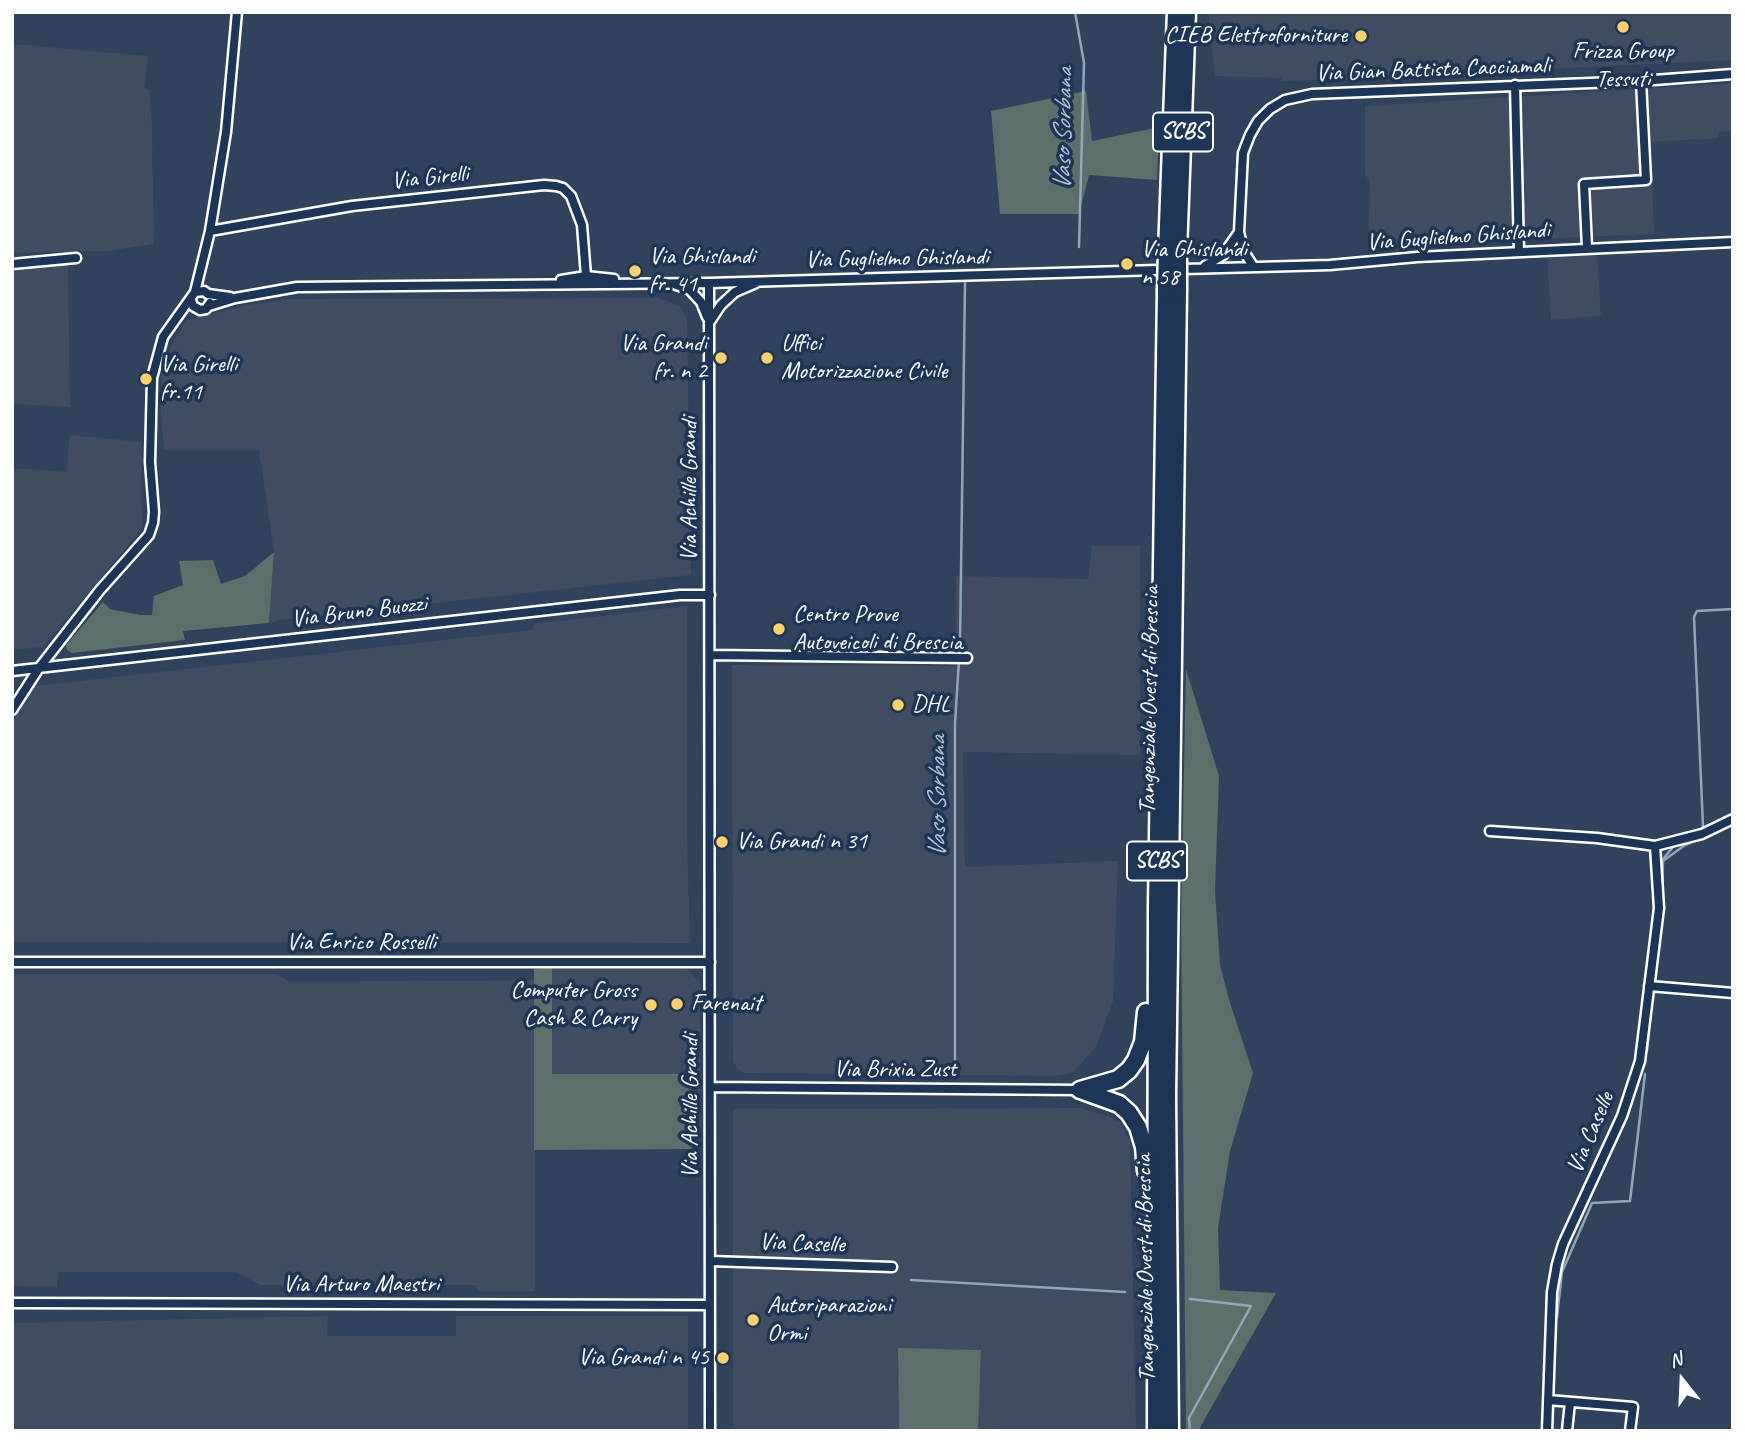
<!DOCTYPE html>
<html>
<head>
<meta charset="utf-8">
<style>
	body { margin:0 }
	#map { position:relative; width:1745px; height:1443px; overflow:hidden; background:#31425d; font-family:Caveat,sans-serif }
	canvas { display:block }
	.frame { position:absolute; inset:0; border:14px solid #fff; pointer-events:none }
	.north { position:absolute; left:1647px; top:1345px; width:70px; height:70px; -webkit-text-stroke:5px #1d3557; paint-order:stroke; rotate:342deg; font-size:19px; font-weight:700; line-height:28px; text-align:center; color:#fff }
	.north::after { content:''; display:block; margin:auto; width:24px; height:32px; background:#fff; clip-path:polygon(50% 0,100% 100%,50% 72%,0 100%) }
</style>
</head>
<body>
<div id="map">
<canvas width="1745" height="1443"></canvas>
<div class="frame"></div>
<div class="north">N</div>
</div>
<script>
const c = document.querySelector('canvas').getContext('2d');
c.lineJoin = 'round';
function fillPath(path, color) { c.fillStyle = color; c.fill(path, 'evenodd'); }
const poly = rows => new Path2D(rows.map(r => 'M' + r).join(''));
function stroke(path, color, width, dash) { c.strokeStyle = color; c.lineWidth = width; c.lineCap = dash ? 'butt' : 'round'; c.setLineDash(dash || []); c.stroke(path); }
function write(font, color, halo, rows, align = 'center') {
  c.font = font + ' Caveat,sans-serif'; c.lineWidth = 7; c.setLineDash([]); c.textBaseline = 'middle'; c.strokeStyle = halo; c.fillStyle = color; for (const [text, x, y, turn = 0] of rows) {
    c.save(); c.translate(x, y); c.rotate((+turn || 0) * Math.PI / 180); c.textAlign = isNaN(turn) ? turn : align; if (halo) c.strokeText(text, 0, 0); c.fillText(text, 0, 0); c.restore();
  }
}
fillPath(poly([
	[1208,12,1733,12,1733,60,1347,79,1281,81,1281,78,1215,76],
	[12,44,148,56,144,88,149,89,152,125,154,244,108,251,12,253],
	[1733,83,1733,131,1719,131,1719,138,1651,142,1654,234,1368,246,1370,182,1365,174,1365,106],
	[1597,253,1601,316,1551,320,1547,256],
	[68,262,70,407,13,404,12,424,12,271],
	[659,298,680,306,687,319,691,575,281,620,269,623,274,552,259,450,164,450,160,403,162,371,174,339,187,320,246,305,281,301,281,299],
	[70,435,141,442,142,529,43,647,12,650,12,468,66,472],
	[1092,546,1140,546,1140,755,963,752,965,867,1118,861,1113,1001,1096,1047,1072,1073,1052,1076,744,1073,738,1070,733,1061,732,665,957,666,955,651,956,576,1088,579],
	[687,606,687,835,690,943,12,942,12,723,35,686,533,630,534,624],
	[534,969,687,969,700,983,701,1149,535,1150,535,1291,477,1291,476,1285,260,1285,236,1272,58,1272,57,1287,12,1286,12,974,277,974,290,982,534,980],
	[1080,1108,1111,1117,1120,1122,1130,1140,1136,1431,978,1431,981,1350,898,1349,899,1431,733,1431,733,1109],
	[328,1316,327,1336,456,1336,456,1316,688,1316,688,1431,12,1431,12,1323]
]), '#3f4c61');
fillPath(poly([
	[1086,91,1092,141,1159,127,1157,180,1089,175,1079,214,1000,214,991,111],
	[274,552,269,623,183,631,185,640,72,653,67,650,66,645,103,602,110,609,140,615,152,615,154,596,183,585,179,561,213,560,221,584,245,576],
	[1186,669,1219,776,1215,891,1220,965,1230,1003,1253,1073,1230,1151,1218,1228,1220,1290,1276,1293,1198,1431,1186,1431,1181,919],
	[552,968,552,1074,691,1074,691,1149,534,1150,534,969],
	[898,1348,981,1350,978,1431,899,1431]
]), '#5c6f6b');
stroke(poly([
	[1075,12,1084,63,1079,247],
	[1703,827,1694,617,1697,611,1733,609],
	[1663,859,1674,846],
	[1662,900,1663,861,1685,845,1701,838],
	[1655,981,1662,917],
	[1647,1051,1652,1000],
	[955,1060,955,723,960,644,965,282],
	[911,1280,1125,1292],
	[1557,1317,1562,1272,1592,1203,1630,1201,1645,1074],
	[1190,1431,1189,1418,1251,1306,1190,1299]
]), '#90a6bb', 2.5);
const street = poly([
	[1515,85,1519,252],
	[210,231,352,206,544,185,556,186,563,188,571,196,582,225,586,276,575,283],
	[1587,247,1584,184,1646,180,1641,81],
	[12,264,76,258],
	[1205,266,1223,255,1239,232],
	[1253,266,1244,252,1239,232,1243,153,1250,135,1258,121,1270,109,1285,100,1312,94,1641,81,1733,74],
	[1185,269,1330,265,1417,257,1733,242],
	[561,280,586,276,614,279],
	[709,283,710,1431],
	[676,285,689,289,701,302,707,317],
	[195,292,210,231,226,132,237,12],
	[191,300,193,306,200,310,206,309,210,303],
	[209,306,235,298,297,287,709,283,1158,270],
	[709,323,721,305,735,292,756,283],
	[710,655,967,658],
	[12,671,680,595,710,595],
	[12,710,39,668,100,590,149,535,153,523,154,512,150,462,152,378,163,337,195,292,204,291,208,294,230,297],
	[1490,831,1597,838,1655,846,1702,834,1733,819],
	[12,962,710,962],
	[1649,986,1733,993],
	[710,1087,1080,1090],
	[710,1261,892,1267],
	[12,1303,710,1305],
	[1548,1400,1633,1407,1630,1431],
	[1547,1431,1552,1292,1557,1264,1563,1244,1622,1116,1640,1061,1659,908,1655,846],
	[1567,1431,1570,1402]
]);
const highway = poly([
	[1167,252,1176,12],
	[1178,252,1187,12],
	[1080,1090,1118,1079,1129,1070,1136,1060,1143,1042,1146,1012],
	[1083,1091,1119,1104,1129,1113,1138,1127,1144,1147,1146,1171],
	[1156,1431,1157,906,1166,290],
	[1170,1431,1167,1095,1178,290]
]);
stroke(street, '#fff', 13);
stroke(highway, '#fff', 21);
stroke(street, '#1d3557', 8);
stroke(highway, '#1d3557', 16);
const highwayBridge = poly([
	[1166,290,1167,252],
	[1178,290,1178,252]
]);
stroke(highwayBridge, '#fff', 21, []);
stroke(highwayBridge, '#1d3557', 16);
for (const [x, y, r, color] of [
	[1623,27,7,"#ffd166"],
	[1361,36,7,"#ffd166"],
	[1127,264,7,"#ffd166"],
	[635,271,7,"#ffd166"],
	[721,358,7,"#ffd166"],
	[767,358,7,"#ffd166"],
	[146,379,7,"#ffd166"],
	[779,629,7,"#ffd166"],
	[898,705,7,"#ffd166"],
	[722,842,7,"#ffd166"],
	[677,1004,7,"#ffd166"],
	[651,1005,7,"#ffd166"],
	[753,1320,7,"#ffd166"],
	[723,1358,7,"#ffd166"]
]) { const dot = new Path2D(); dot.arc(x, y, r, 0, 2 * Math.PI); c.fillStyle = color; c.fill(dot); stroke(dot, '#1d3557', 2.5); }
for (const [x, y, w] of [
	[1183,132,60],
	[1157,861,60]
]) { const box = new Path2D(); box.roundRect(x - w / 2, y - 19.5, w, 39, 5); c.fillStyle = '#1d3557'; c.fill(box); stroke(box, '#fff', 2); }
write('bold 23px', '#fff', null, [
	["SCBS",1183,132],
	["SCBS",1157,861]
]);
write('24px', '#fff', '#1d3557', [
	["CIEB Elettroforniture",1347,36,"right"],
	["Frizza Group",1623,52,"center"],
	["Tessuti",1623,80,"center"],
	["Via Ghislandi",1141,250],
	["n 58",1141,278],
	["Via Ghislandi",649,257],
	["fr. 41",649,285],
	["Via Grandi",707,344,"right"],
	["fr. n 2",707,372,"right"],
	["Uffici",781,344],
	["Motorizzazione Civile",781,372],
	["Via Girelli",160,365],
	["fr.11",160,393],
	["Centro Prove",793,615],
	["Autoveicoli di Brescia",793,643],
	["DHL",912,705],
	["Via Grandi n 31",736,842],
	["Computer Gross",637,991,"right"],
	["Cash & Carry",637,1019,"right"],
	["Farenait",691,1004],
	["Autoriparazioni",767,1306],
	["Ormi",767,1334],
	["Via Grandi n 45",709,1358,"right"]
], 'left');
write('24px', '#fff', '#1d3557', [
	["Via Gian Battista Cacciamali",1433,70,-2],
	["Via Girelli",430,178,-6],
	["Via Guglielmo Ghislandi",1458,237,-4],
	["Via Guglielmo Ghislandi",897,259,-1],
	["Via Achille Grandi",690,489,-90],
	["Via Bruno Buozzi",359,612,-7],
	["Tangenziale Ovest di Brescia",1150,700,-89],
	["Via Enrico Rosselli",361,943],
	["Via Brixia Zust",895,1070],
	["Via Achille Grandi",691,1106,-90],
	["Via Caselle",1591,1133,-67],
	["Via Caselle",802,1244,2],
	["Tangenziale Ovest di Brescia",1146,1268,-91],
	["Via Arturo Maestri",361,1285]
]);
write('italic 26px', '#b5c3d1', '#1d3557', [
	["Vaso Sorbana",1064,129,-89],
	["Vaso Sorbana",938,797,-90]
]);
</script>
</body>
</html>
